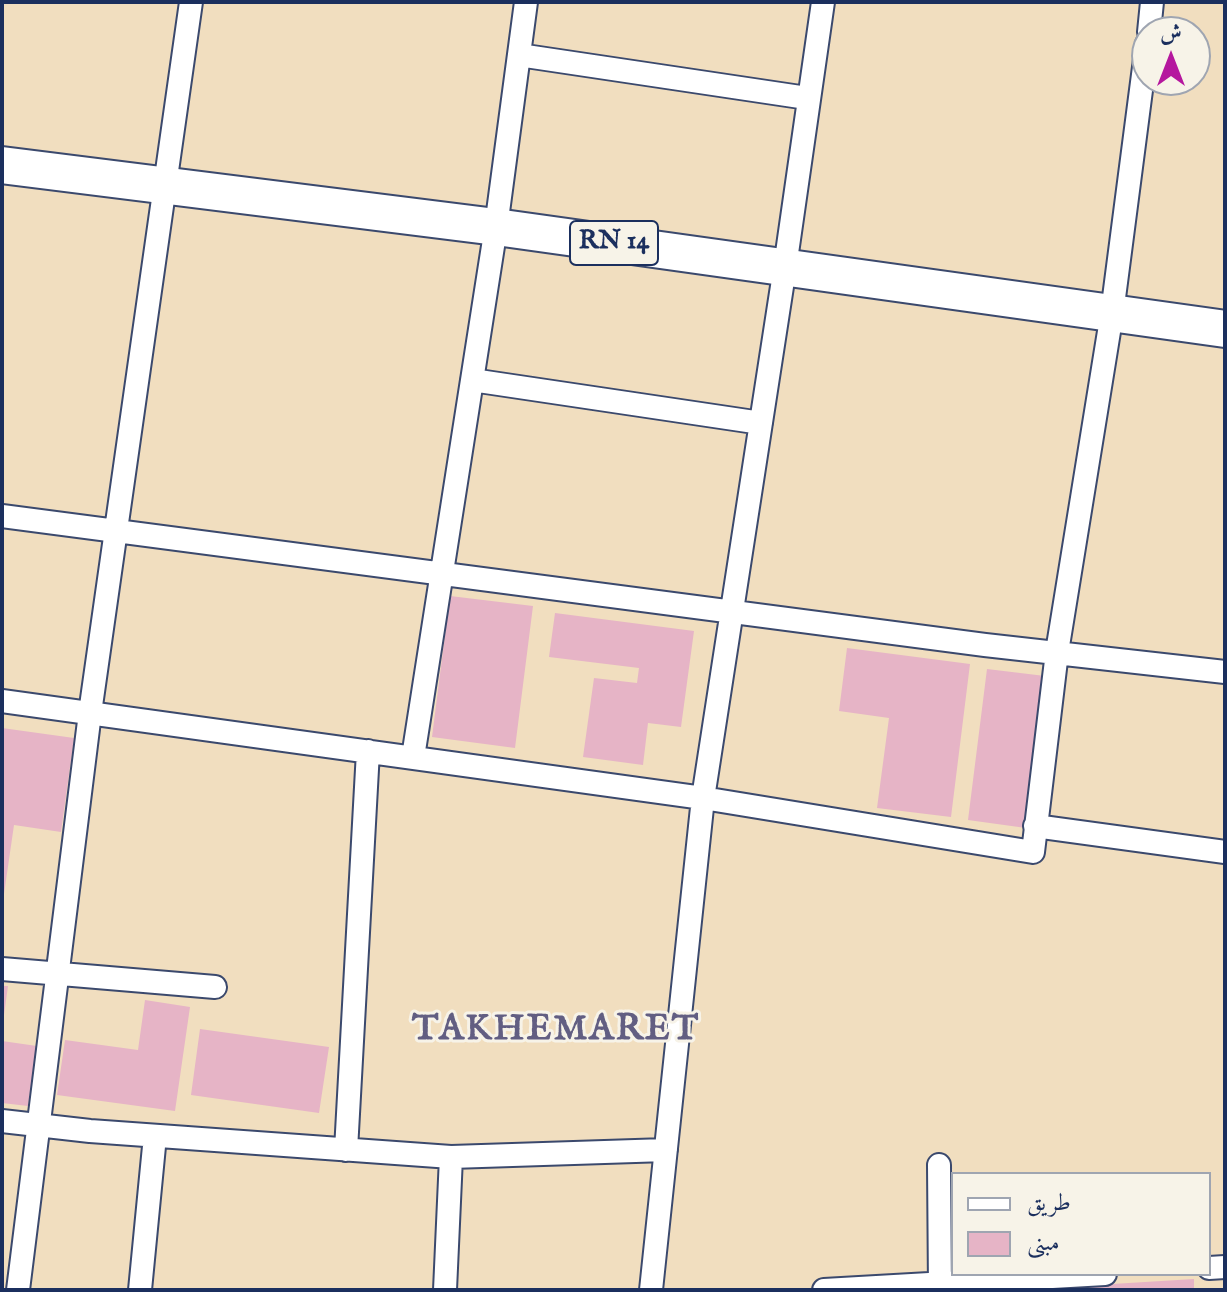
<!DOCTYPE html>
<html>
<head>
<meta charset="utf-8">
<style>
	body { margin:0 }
	#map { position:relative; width:1227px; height:1292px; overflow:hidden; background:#f1debf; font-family:"IM FELL English",Amiri,serif }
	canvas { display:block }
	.frame { position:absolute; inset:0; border:4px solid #1b2f5e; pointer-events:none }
	.legend { position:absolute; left:951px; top:1172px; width:260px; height:104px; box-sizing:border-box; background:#f7f3e8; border:2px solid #9fa5b1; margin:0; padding:10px 14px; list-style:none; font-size:24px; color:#1b2f5e }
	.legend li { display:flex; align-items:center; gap:16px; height:40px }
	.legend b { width:40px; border:2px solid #9fa5b1 }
	.north { position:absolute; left:1131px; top:16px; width:80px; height:80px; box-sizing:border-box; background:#f7f3e8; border:2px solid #9fa5b1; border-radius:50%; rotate:0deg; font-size:22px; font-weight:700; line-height:32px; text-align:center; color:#1b2f5e }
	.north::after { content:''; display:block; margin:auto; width:28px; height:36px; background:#b5179e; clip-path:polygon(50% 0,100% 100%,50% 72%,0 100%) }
</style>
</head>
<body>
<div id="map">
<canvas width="1227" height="1292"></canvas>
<div class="frame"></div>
<ul class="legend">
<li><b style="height:10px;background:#fff"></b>طريق</li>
<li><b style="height:22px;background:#e6b4c6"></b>مبنى</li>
</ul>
<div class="north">ش</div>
</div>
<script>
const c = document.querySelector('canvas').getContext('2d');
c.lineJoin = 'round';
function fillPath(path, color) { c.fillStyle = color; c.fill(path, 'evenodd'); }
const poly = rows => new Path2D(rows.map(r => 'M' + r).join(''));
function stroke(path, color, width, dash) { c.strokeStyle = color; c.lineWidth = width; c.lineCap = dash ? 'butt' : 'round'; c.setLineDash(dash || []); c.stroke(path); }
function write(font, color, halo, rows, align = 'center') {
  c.font = font + ' "IM FELL English",serif'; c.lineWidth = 6; c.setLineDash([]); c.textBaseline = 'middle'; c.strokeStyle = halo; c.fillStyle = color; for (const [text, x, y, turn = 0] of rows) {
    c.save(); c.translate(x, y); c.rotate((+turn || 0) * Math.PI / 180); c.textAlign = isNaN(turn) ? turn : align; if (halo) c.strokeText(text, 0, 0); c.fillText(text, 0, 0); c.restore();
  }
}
fillPath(poly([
	[450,596,533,606,515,748,432,737],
	[555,613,694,631,681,727,648,723,643,765,583,757,594,678,637,683,639,668,549,657],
	[847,648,970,664,951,817,877,808,889,718,839,711],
	[987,669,1045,676,1026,828,968,820],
	[2,728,74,738,61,832,14,825,4,894],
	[2,986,8,986,4,1015,2,1015],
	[145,1000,190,1007,175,1111,57,1095,65,1040,138,1050],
	[200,1029,329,1047,319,1113,191,1095],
	[2,1041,37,1046,28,1106,2,1103],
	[1194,1279,1194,1290,1047,1290,1047,1288]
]), '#e6b4c6');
const street = poly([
	[1149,32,1152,2],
	[519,55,807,98],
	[472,380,761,423],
	[2,516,985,645,1225,672],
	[2,701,703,798,1033,852,1057,652,1112,313,1147,44],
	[413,757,496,227,526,2],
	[1035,826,1225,852],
	[2,969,215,987],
	[2,1121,90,1131,451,1157,666,1150],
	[346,1150,368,751],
	[939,1165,940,1290],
	[1209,1268,1225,1267],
	[18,1290,90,713,191,2],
	[140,1290,155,1136],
	[445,1290,451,1157],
	[651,1290,703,798,785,267,823,2],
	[824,1290,1105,1274]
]);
const primary = poly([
	[2,165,496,227,1225,329]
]);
stroke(street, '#3b496d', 26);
stroke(primary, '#3b496d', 40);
stroke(street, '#fff', 22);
stroke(primary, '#fff', 36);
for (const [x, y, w] of [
	[614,243,88]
]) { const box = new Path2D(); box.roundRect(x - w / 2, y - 22, w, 44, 6); c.fillStyle = '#f7f3e8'; c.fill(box); stroke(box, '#1b2f5e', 2); }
write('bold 26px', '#1b2f5e', null, [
	["RN 14",614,243]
]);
c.letterSpacing = '2px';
write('bold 36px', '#625e82', '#f7f3e8', [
	["TAKHEMARET",556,1032]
]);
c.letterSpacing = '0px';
</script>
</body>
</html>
